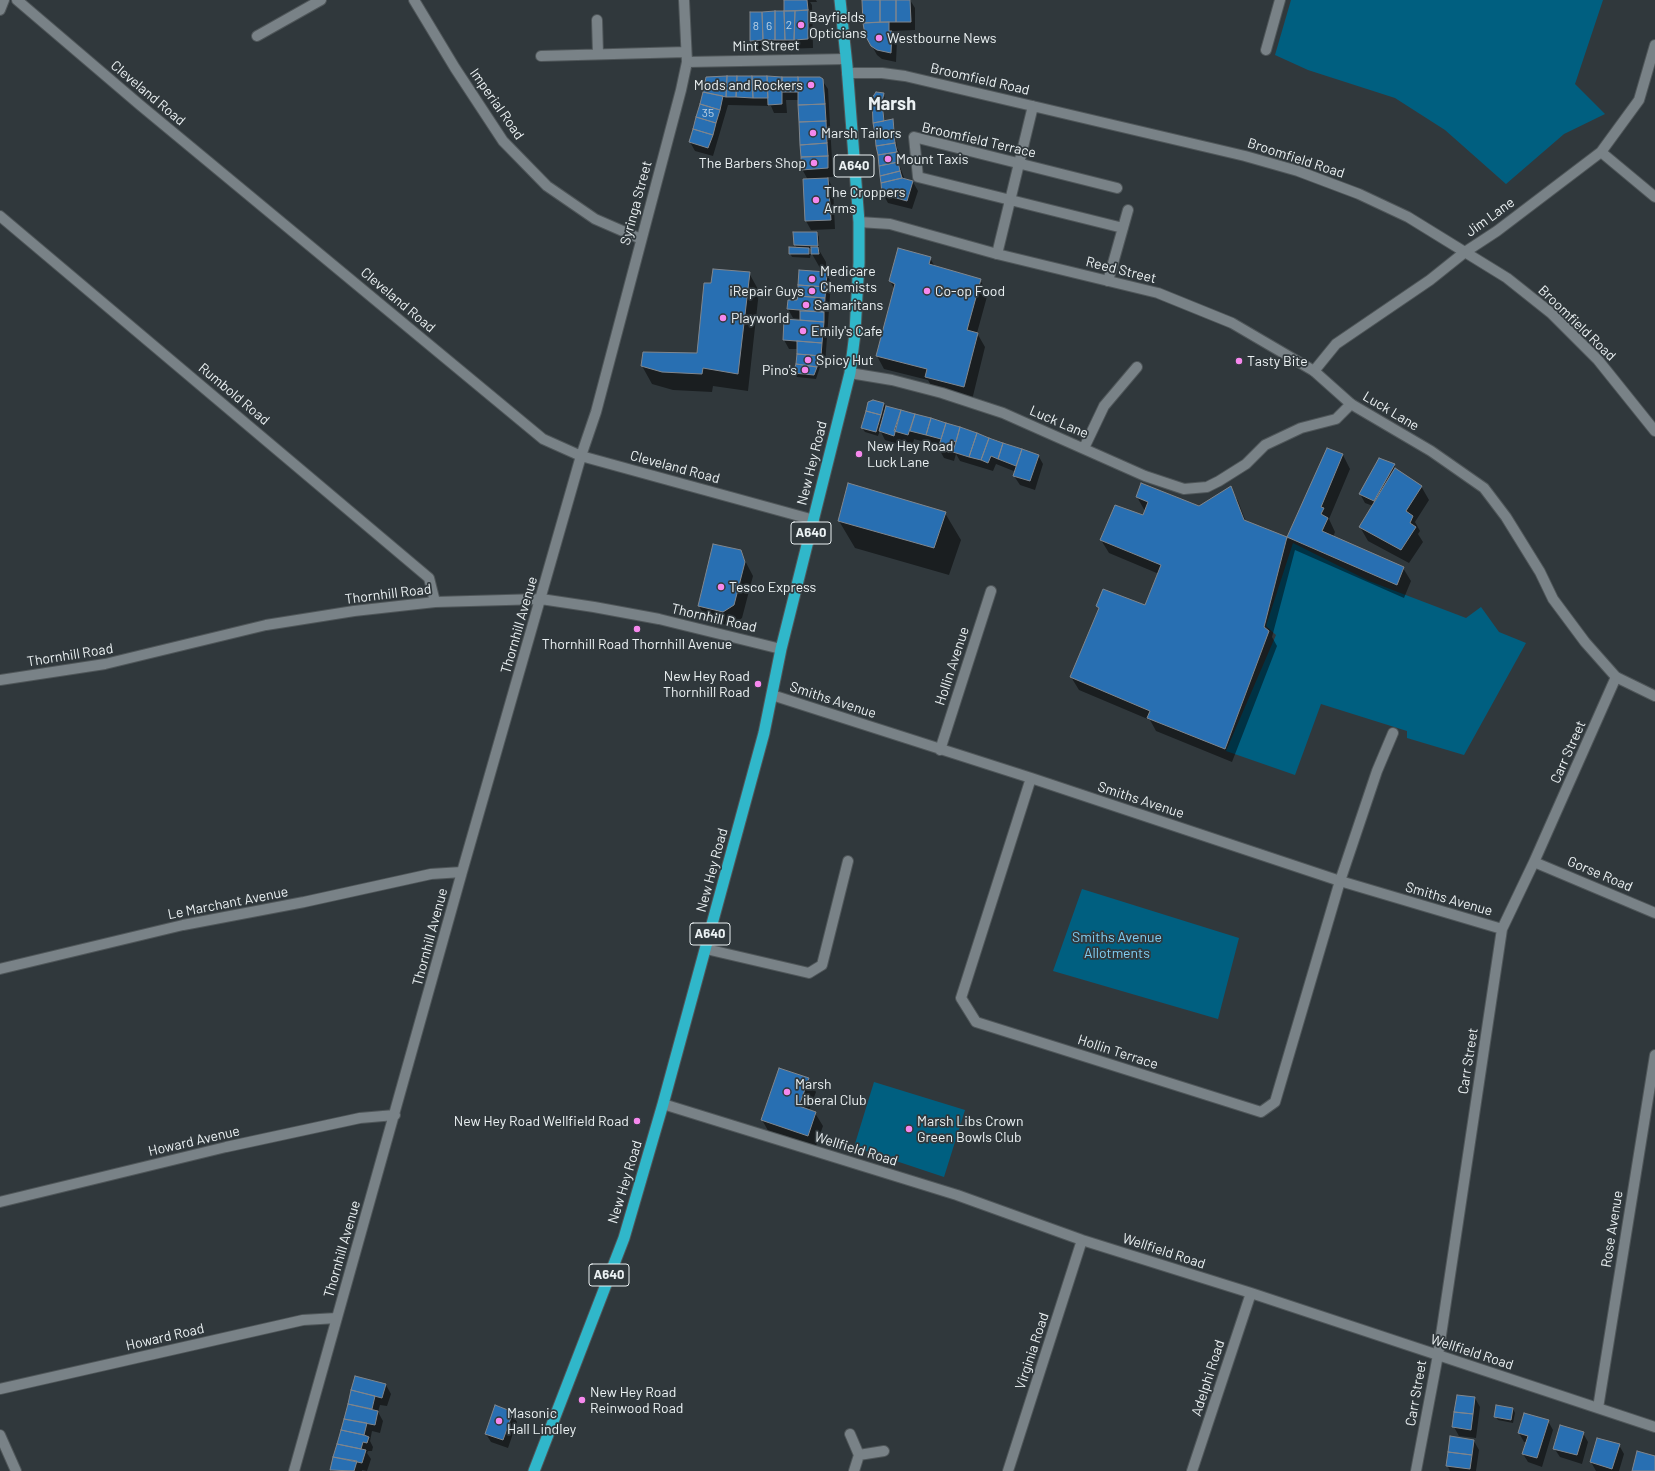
<!DOCTYPE html>
<html>
<head>
<meta charset="utf-8">
<style>
	body { margin:0 }
	canvas { display:block; background:#30383c }
</style>
</head>
<body>
<canvas width="1655" height="1471"></canvas>
<script>
const c = document.querySelector('canvas').getContext('2d');
c.lineJoin = 'round';
function fillPath(path, color) { c.fillStyle = color; c.fill(path, 'evenodd'); }
const poly = rows => new Path2D(rows.map(r => 'M' + r).join(''));
function stroke(path, color, width, dash) { c.strokeStyle = color; c.lineWidth = width; c.lineCap = dash ? 'butt' : 'round'; c.setLineDash(dash || []); c.stroke(path); }
function write(font, color, halo, rows, align = 'center') {
  c.font = font + ' Barlow,sans-serif'; c.lineWidth = 3.5; c.setLineDash([]); c.textBaseline = 'middle'; c.strokeStyle = halo; c.fillStyle = color; for (const [text, x, y, turn = 0] of rows) {
    c.save(); c.translate(x, y); c.rotate((+turn || 0) * Math.PI / 180); c.textAlign = isNaN(turn) ? turn : align; if (halo) c.strokeText(text, 0, 0); c.fillText(text, 0, 0); c.restore();
  }
}
fillPath(poly([
	[1291,0,1603,0,1575,84,1605,114,1564,134,1506,184,1445,130,1395,98,1308,70,1275,55],
	[1293,543,1369,581,1466,618,1481,607,1499,632,1526,643,1464,755,1407,738,1407,731,1321,704,1295,775,1226,751,1276,635,1266,626],
	[1082,889,1239,938,1218,1019,1053,971],
	[874,1082,965,1110,944,1177,854,1147]
]), '#005f80');
fillPath(poly([
	[785,0,816,0,817,2,810,2,812,5,813,48,756,50,751,41,785,12],
	[864,0,910,0,915,8,915,30,893,31,894,36,897,41,896,62,882,59,877,55,866,35],
	[707,78,822,80,828,89,833,177,827,177,833,188,835,229,811,230,806,221,804,180,808,180,802,169,800,100,786,100,787,113,774,113,771,106,728,105,713,156,695,151,690,142],
	[883,94,885,98,883,106,885,122,892,120,894,124,897,148,900,153,901,161,899,161,900,167,905,180,913,182,918,191,912,209,888,203,883,194,873,98],
	[817,233,819,237,819,250,826,262,826,267,820,268,812,254,812,249,809,249,811,253,810,258,792,257,790,253,797,248,795,245],
	[930,258,935,267,980,280,988,293,977,333,985,347,972,400,934,391,928,380,884,369,877,356,895,290,890,281],
	[749,273,759,291,748,391,713,386,712,392,673,390,652,384,642,366,698,354,712,284],
	[826,273,831,282,825,365,821,364,816,379,797,377,794,373,798,355,798,349,789,349,784,340,801,321,801,319,793,318,788,309,788,301,798,301],
	[884,404,887,409,887,407,960,427,1038,455,1043,464,1035,490,1020,485,1014,476,1016,472,996,464,993,471,960,461,956,454,954,461,944,458,939,449,940,446,914,439,913,444,899,439,898,444,885,440,880,430,878,436,865,432,862,428],
	[1327,450,1343,455,1350,469,1329,519,1335,532,1333,537,1403,568,1411,581,1404,598,1295,550,1272,637,1277,646,1232,762,1156,731,1150,720,1079,690,1071,677,1099,610,1097,606,1146,607,1159,574,1109,553,1101,540,1143,516,1145,511,1137,497,1142,485,1199,507,1230,488,1238,501,1246,522,1288,539],
	[1394,465,1397,471,1421,486,1429,500,1415,522,1420,531,1418,534,1423,542,1409,563,1368,541,1360,527,1373,506,1365,503,1360,494],
	[945,513,961,540,949,575,855,548,839,521],
	[740,551,753,576,742,618,731,626,707,620,699,606],
	[808,1079,816,1092,809,1111,815,1113,823,1126,815,1149,770,1134,762,1120],
	[356,1377,386,1385,391,1394,387,1406,380,1405,378,1412,383,1421,380,1433,372,1431,370,1441,373,1447,372,1451,368,1451,367,1453,371,1459,367,1471,362,1470,362,1471,331,1471],
	[1475,1398,1480,1407,1476,1438,1459,1436,1454,1427],
	[1513,1409,1515,1413,1513,1423,1498,1420,1495,1416],
	[512,1413,517,1422,508,1448,491,1442,486,1434],
	[1548,1421,1553,1430,1542,1467,1528,1462,1523,1454,1527,1442,1524,1442,1519,1433],
	[1583,1433,1588,1442,1582,1464,1560,1457,1554,1448],
	[1474,1441,1479,1450,1476,1471,1450,1471,1447,1465],
	[1619,1445,1624,1454,1619,1471,1596,1471,1591,1462]
]), '#0007');
const building = poly([
	[784,0,807,0,808,10,784,11,784,0],
	[862,0,880,0,880,22,863,23,862,0],
	[880,0,896,0,896,22,880,22,880,0],
	[896,0,910,0,911,22,896,22,896,0],
	[808,10,808,39,794,40,795,11,808,10],
	[775,11,784,11,785,40,775,40,775,11],
	[775,11,775,40,763,40,762,12,775,11],
	[784,11,795,11,794,40,785,40,784,11],
	[750,12,762,12,763,40,750,41,750,12],
	[889,22,889,31,892,31,891,53,877,50,871,46,865,35,863,23,889,22],
	[727,76,737,76,736,97,726,97,727,76],
	[727,76,726,97,703,92,706,77,727,76],
	[737,76,752,76,753,98,736,97,737,76],
	[752,76,767,76,768,98,753,98,752,76],
	[767,76,782,77,782,104,768,105,767,76],
	[782,77,798,77,799,92,782,92,782,77],
	[798,77,820,77,823,79,825,104,798,105,798,77],
	[703,92,723,96,720,110,700,104,703,92],
	[876,92,884,93,882,102,884,121,873,123,872,98,876,92],
	[700,104,720,110,716,123,696,117,700,104],
	[825,104,826,121,799,122,798,105,825,104],
	[696,117,716,123,713,135,693,129,696,117],
	[893,119,894,130,875,134,873,123,893,119],
	[826,121,827,143,800,145,799,122,826,121],
	[693,129,713,135,708,148,689,142,693,129],
	[894,130,895,143,876,146,875,134,894,130],
	[827,143,828,156,801,157,800,145,827,143],
	[895,143,897,152,878,155,876,146,895,143],
	[897,152,898,162,879,166,878,155,897,152],
	[828,156,828,168,801,170,801,157,828,156],
	[898,162,900,171,880,176,879,166,898,162],
	[900,171,902,178,881,183,880,176,900,171],
	[828,178,831,220,805,221,803,179,828,178],
	[902,178,913,181,907,201,882,194,881,183,902,178],
	[793,232,817,232,818,246,794,245,793,232],
	[789,247,809,248,809,254,789,254,789,247],
	[811,247,818,247,819,254,811,254,811,247],
	[898,248,931,257,929,264,981,279,967,330,978,333,964,387,925,377,927,369,876,356,895,284,889,281,898,248],
	[713,269,750,272,738,374,703,368,702,374,662,372,641,366,643,352,697,353,704,283,711,283,713,269],
	[799,270,827,272,826,287,798,285,799,270],
	[798,285,826,287,825,298,798,296,798,285],
	[798,296,825,298,824,312,787,309,788,300,797,300,798,296],
	[800,311,824,312,824,322,800,320,800,311],
	[784,319,824,322,822,343,783,340,784,319],
	[797,341,822,343,821,356,797,354,797,341],
	[797,354,821,356,817,367,796,364,797,354],
	[796,364,817,367,814,375,793,373,796,364],
	[873,400,884,403,881,415,866,411,868,402,873,400],
	[886,406,901,410,894,436,879,431,886,406],
	[901,410,915,414,908,435,894,431,901,410],
	[866,411,881,415,876,432,861,428,866,411],
	[915,414,931,418,926,435,910,431,915,414],
	[931,418,946,423,941,439,926,435,931,418],
	[946,423,960,427,956,442,952,441,949,452,938,449,946,423],
	[960,427,977,433,969,457,953,452,960,427],
	[977,433,989,438,981,460,969,457,977,433],
	[989,438,1003,443,998,459,991,456,988,463,981,460,989,438],
	[1003,443,1022,449,1016,466,998,459,1003,443],
	[1327,448,1343,454,1321,507,1324,508,1321,514,1328,518,1322,531,1404,567,1397,585,1287,537,1327,448],
	[1022,449,1039,455,1030,481,1013,476,1022,449],
	[1379,458,1395,464,1374,501,1359,494,1379,458],
	[1395,468,1422,486,1406,511,1413,516,1410,523,1416,527,1401,550,1359,527,1395,468],
	[848,483,946,512,934,548,838,521,848,483],
	[1141,483,1199,506,1231,486,1244,520,1287,537,1264,627,1269,631,1225,749,1147,718,1150,711,1070,677,1099,608,1096,606,1103,589,1145,605,1161,565,1100,540,1115,505,1143,515,1148,502,1136,497,1141,483],
	[713,544,741,550,745,562,734,605,723,612,698,606,713,544],
	[779,1068,809,1078,799,1106,816,1112,808,1136,761,1120,779,1068],
	[355,1376,386,1384,382,1398,351,1390,355,1376],
	[351,1390,375,1396,372,1409,348,1404,351,1390],
	[1457,1395,1475,1397,1473,1414,1454,1412,1457,1395],
	[348,1404,378,1411,375,1425,344,1419,348,1404],
	[495,1405,513,1412,503,1440,485,1434,495,1405],
	[1496,1405,1513,1408,1511,1420,1494,1417,1496,1405],
	[1454,1412,1473,1414,1471,1430,1452,1427,1454,1412],
	[1524,1413,1549,1420,1537,1458,1522,1454,1528,1436,1518,1433,1524,1413],
	[344,1419,367,1423,364,1435,341,1430,344,1419],
	[1560,1425,1584,1432,1577,1455,1553,1449,1560,1425],
	[341,1430,364,1435,369,1437,367,1443,363,1442,361,1449,337,1444,341,1430],
	[1450,1436,1474,1440,1472,1455,1448,1452,1450,1436],
	[1597,1438,1620,1444,1612,1469,1590,1462,1597,1438],
	[337,1444,366,1450,362,1463,333,1457,337,1444],
	[1637,1451,1655,1456,1655,1471,1632,1471,1637,1451],
	[1448,1452,1472,1455,1470,1469,1446,1466,1448,1452],
	[333,1457,357,1461,354,1471,330,1470,333,1457]
]);
fillPath(building, '#286fb2');
stroke(building, '#80868d', 1);
const minor = poly([
	[17,0,140,105,543,439,581,456,814,520],
	[414,0,455,68,503,141,547,186,595,219,641,239],
	[0,10,4,0],
	[597,20,598,54],
	[257,36,321,0],
	[1266,50,1280,0],
	[541,56,686,52],
	[687,62,846,59],
	[847,73,882,73,905,76,1245,156,1298,171,1359,194,1408,217,1507,278,1551,313,1598,360,1655,431],
	[1601,152,1655,197],
	[1117,188,914,137,918,177,1123,228],
	[0,216,429,578,435,602],
	[997,254,1033,106],
	[1108,281,1128,210],
	[1314,371,1336,344,1430,280,1465,252,1497,231,1601,152,1639,100,1655,45],
	[850,373,892,380,942,393,1003,413,1145,476,1184,489,1207,487,1219,481,1246,464,1265,445,1301,428,1336,419,1351,404],
	[1084,448,1104,406,1137,367],
	[0,680,105,664,266,625,354,611,435,602,541,599,594,607,659,619,781,649],
	[772,695,1031,778,1340,881,1502,929],
	[940,750,991,591],
	[1031,778,961,998,976,1022,1261,1112,1275,1102,1340,881,1377,771,1393,733],
	[1534,862,1655,913],
	[706,949,809,973,822,965,848,861],
	[0,969,183,925,304,902,431,874,462,872],
	[663,1104,957,1195,1082,1240,1251,1293,1655,1427],
	[0,1202,226,1147,360,1118,395,1115],
	[0,1389,303,1320,337,1318],
	[1598,1408,1655,1055],
	[850,1434,859,1455,884,1451],
	[0,1435,16,1471],
	[294,1471,462,872,581,456,596,412,681,90,687,62,684,0],
	[854,1471,859,1455],
	[1008,1471,1082,1240],
	[1192,1471,1251,1293],
	[1416,1471,1438,1355,1502,929,1534,862,1616,677]
]);
const tertiary = poly([
	[859,222,890,224,997,254,1158,293,1232,323,1314,371,1351,404,1431,451,1484,488,1506,517,1540,572,1553,599,1585,642,1616,677,1655,696]
]);
const trunk = poly([
	[534,1471,624,1238,663,1104,764,733,781,649,850,373,855,333,857,295,859,263,859,222,847,66,840,0]
]);
stroke(minor, '#4f5659', 12);
stroke(tertiary, '#4f5659', 12);
stroke(trunk, '#4f5659', 13);
stroke(minor, '#798287', 10);
stroke(tertiary, '#798287', 10);
stroke(trunk, '#30b7ca', 11);
for (const [x, y, r, color] of [
	[801,25,4,"#f688ed"],
	[879,38,4,"#f688ed"],
	[811,85,4,"#f688ed"],
	[813,133,4,"#f688ed"],
	[888,159,4,"#f688ed"],
	[814,163,4,"#f688ed"],
	[816,200,4,"#f688ed"],
	[812,279,4,"#f688ed"],
	[812,291,4,"#f688ed"],
	[927,291,4,"#f688ed"],
	[806,305,4,"#f688ed"],
	[723,318,4,"#f688ed"],
	[803,331,4,"#f688ed"],
	[808,360,4,"#f688ed"],
	[1239,361,4,"#f688ed"],
	[805,370,4,"#f688ed"],
	[859,454,4,"#f688ed"],
	[721,587,4,"#f688ed"],
	[637,629,4,"#f688ed"],
	[758,684,4,"#f688ed"],
	[787,1092,4,"#f688ed"],
	[637,1121,4,"#f688ed"],
	[909,1129,4,"#f688ed"],
	[582,1400,4,"#f688ed"],
	[499,1421,4,"#f688ed"]
]) { const dot = new Path2D(); dot.arc(x, y, r, 0, 2 * Math.PI); c.fillStyle = color; c.fill(dot); stroke(dot, '#30383c', 1.5); }
write('12px', '#bad0e3', null, [
	["2",789,25],
	["8",756,26],
	["6",769,26],
	["35",708,113]
]);
for (const [x, y, w] of [
	[854,166,40],
	[811,533,40],
	[710,934,40],
	[609,1275,40]
]) { const box = new Path2D(); box.roundRect(x - w / 2, y - 11, w, 22, 3); c.fillStyle = '#30383c'; c.fill(box); stroke(box, '#ebf1f3', 1); }
write('bold 13px', '#ebf1f3', null, [
	["A640",854,166],
	["A640",811,533],
	["A640",710,934],
	["A640",609,1275]
]);
write('14px', '#ebf1f3', '#30383c', [
	["Bayfields",809,17],
	["Opticians",809,33],
	["Westbourne News",887,38],
	["Mods and Rockers",803,85,"right"],
	["Marsh Tailors",821,133],
	["Mount Taxis",896,159],
	["The Barbers Shop",806,163,"right"],
	["The Croppers",824,192],
	["Arms",824,208],
	["Medicare",820,271],
	["Chemists",820,287],
	["iRepair Guys",804,291,"right"],
	["Co-op Food",935,291],
	["Samaritans",814,305],
	["Playworld",731,318],
	["Emily's Cafe",811,331],
	["Spicy Hut",816,360],
	["Tasty Bite",1247,361],
	["Pino's",797,370,"right"],
	["New Hey Road",867,446],
	["Luck Lane",867,462],
	["Tesco Express",729,587],
	["Thornhill Road Thornhill Avenue",637,644,"center"],
	["New Hey Road",750,676,"right"],
	["Thornhill Road",750,692,"right"],
	["Marsh",795,1084],
	["Liberal Club",795,1100],
	["New Hey Road Wellfield Road",629,1121,"right"],
	["Marsh Libs Crown",917,1121],
	["Green Bowls Club",917,1137],
	["New Hey Road",590,1392],
	["Reinwood Road",590,1408],
	["Masonic",507,1413],
	["Hall Lindley",507,1429]
], 'left');
write('14px', '#ebf1f3', '#30383c', [
	["Mint Street",766,46,-1],
	["Broomfield Road",980,79,13],
	["Cleveland Road",148,93,40],
	["Imperial Road",497,104,55],
	["Broomfield Terrace",979,140,13],
	["Broomfield Road",1296,158,18],
	["Syringa Street",636,203,-75],
	["Jim Lane",1490,217,-36],
	["Reed Street",1121,270,14],
	["Cleveland Road",398,300,40],
	["Broomfield Road",1577,323,44],
	["Rumbold Road",234,394,40],
	["Luck Lane",1391,411,31],
	["Luck Lane",1059,422,23],
	["New Hey Road",812,463,-76],
	["Cleveland Road",675,467,15],
	["Thornhill Road",388,594,-7],
	["Thornhill Road",714,618,13],
	["Thornhill Avenue",519,625,-74],
	["Thornhill Road",70,655,-9],
	["Hollin Avenue",952,666,-72],
	["Smiths Avenue",833,700,18],
	["Carr Street",1568,752,-66],
	["Smiths Avenue",1141,800,18],
	["New Hey Road",712,870,-75],
	["Gorse Road",1600,874,23],
	["Smiths Avenue",1449,899,16],
	["Le Marchant Avenue",228,903,-11],
	["Thornhill Avenue",430,937,-75],
	["Hollin Terrace",1118,1052,18],
	["Carr Street",1468,1061,-81],
	["Howard Avenue",194,1141,-13],
	["Wellfield Road",856,1149,17],
	["New Hey Road",625,1182,-73],
	["Rose Avenue",1612,1229,-81],
	["Thornhill Avenue",342,1249,-74],
	["Wellfield Road",1164,1251,18],
	["Howard Road",165,1337,-13],
	["Virginia Road",1032,1351,-72],
	["Wellfield Road",1472,1352,18],
	["Adelphi Road",1208,1378,-72],
	["Carr Street",1416,1393,-80]
]);
write('14px', '#7fcdf3', '#30383c', [
	["Smiths Avenue",1117,937],
	["Allotments",1117,953]
]);
write('bold 18px', '#ebf1f3', '#30383c', [
	["Marsh",892,104]
]);
</script>
</body>
</html>
